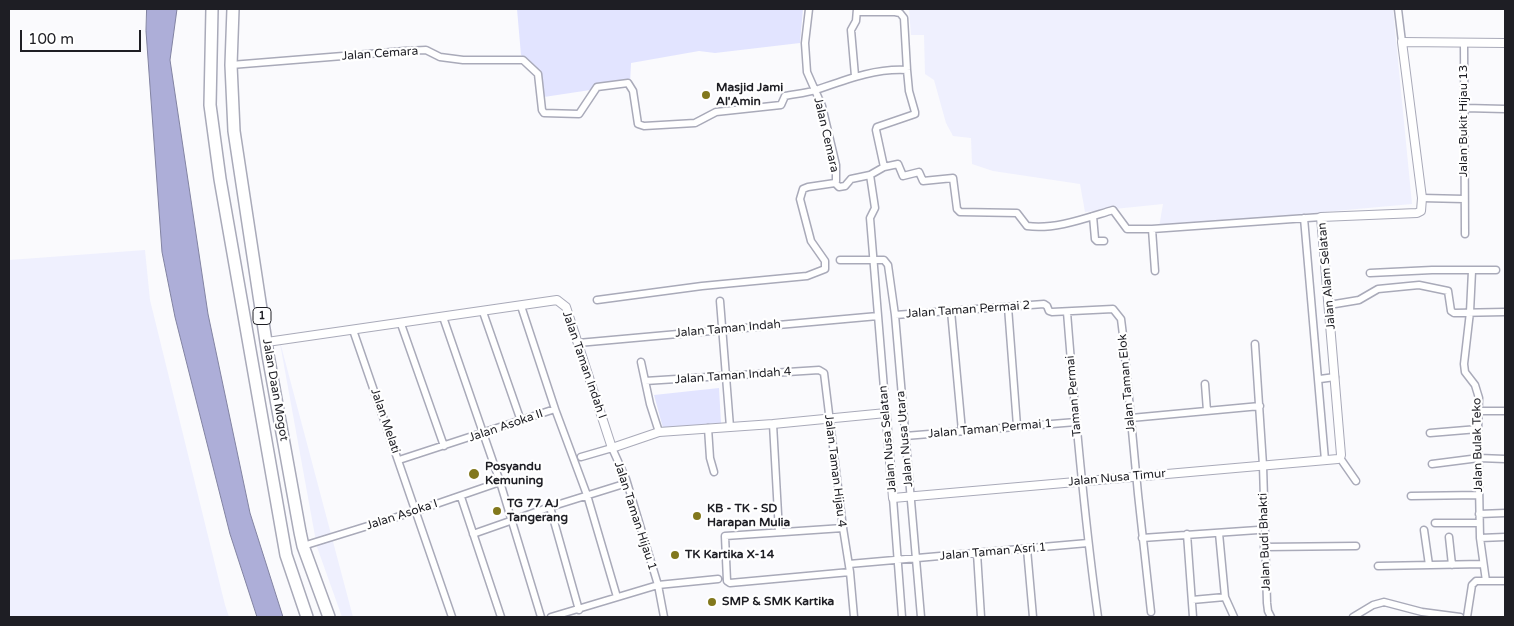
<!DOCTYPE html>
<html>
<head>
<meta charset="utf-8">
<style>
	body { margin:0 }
	#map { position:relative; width:1514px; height:626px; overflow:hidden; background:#fafafd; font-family:"Varela Round",sans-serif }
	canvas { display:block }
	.frame { position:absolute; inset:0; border:10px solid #1e1e24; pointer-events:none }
	.scale { position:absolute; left:20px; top:30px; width:121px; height:22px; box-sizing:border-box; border:2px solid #1e1e24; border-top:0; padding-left:6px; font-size:15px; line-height:18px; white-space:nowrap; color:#1e1e24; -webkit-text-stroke:4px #fff; paint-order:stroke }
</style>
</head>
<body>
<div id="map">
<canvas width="1514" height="626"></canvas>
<div class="frame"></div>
<div class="scale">100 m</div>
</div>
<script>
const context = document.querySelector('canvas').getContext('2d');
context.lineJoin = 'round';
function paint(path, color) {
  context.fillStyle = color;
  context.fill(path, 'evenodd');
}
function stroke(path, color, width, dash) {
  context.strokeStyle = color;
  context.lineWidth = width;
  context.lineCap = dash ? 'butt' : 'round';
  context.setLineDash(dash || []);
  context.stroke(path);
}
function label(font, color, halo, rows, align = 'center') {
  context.font = font + ' "Varela Round",sans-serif';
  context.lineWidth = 4.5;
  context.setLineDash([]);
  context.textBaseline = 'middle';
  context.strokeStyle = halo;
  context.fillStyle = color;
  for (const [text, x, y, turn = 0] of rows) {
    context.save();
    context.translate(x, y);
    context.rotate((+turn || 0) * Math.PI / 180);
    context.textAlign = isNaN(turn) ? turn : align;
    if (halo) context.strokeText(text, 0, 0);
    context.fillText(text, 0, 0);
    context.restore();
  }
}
const built = new Path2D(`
	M 909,9 L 1393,9 L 1412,204 L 1159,227 L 1163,204 L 1085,212 L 1080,184 L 993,171 L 972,164 L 971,138 L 953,136 L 946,123 L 934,80 L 925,74 L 924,35 L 911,35 Z
	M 145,250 L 150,300 L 225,605 L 229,617 L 9,617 L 9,260 Z
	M 279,338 L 353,617 L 342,617 L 317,547 Z`);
const green = new Path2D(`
	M 517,9 L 803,9 L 800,43 L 715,53 L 699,51 L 631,63 L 630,84 L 544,97 L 540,71 L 521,55 Z
	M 719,388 L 721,423 L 663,428 L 654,395 Z`);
const water = new Path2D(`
	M 147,9 L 177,9 L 170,60 L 208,314 L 250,513 L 283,617 L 257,617 L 230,534 L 175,317 L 162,252 L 146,31 Z`);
const minor = new Path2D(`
	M 1398,9 L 1402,42
	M 857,12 L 895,12 L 900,13 L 904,18 L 907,70 L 909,91 L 915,112 L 915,114 L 877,127 L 876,130 L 884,167 L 870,175 L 875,208 L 870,218 L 886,413
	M 1464,43 L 1465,234
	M 231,65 L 405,51 L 426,50 L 440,57 L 463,60 L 523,60 L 538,74 L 542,110 L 544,113 L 579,114 L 597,87 L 628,83 L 633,91 L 638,124 L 644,126 L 695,123 L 716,112 L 781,105 L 785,96 C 795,94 806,93 816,90 C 845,80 875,68 907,70
	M 855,76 L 851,30 L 856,21 L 857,9
	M 1465,108 L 1505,109
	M 884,167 L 898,164 L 903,176 L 919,172 L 923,181 L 953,178 L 957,209 L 960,212 L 1017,213 L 1027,226 C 1055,230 1086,218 1113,210 L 1127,229 L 1152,229 L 1321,217
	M 835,183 L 839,187 L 845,186 L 851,179 L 870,175
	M 1422,198 L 1464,199
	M 1093,216 L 1095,239 L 1097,241 L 1104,241
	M 1304,218 L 1325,460
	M 1152,229 L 1155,271
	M 840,260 L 884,260 L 888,265 L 895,315 L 921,617
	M 1370,273 L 1432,270 L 1496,270
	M 597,300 L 702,286 L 807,276 L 825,269 L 825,261 L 811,241 L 800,199 L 803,189 L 808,187 L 835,183 L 836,181 L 836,165 L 822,106 L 807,72 L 805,43 L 809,9
	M 720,301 L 730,427
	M 1329,305 L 1359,300 L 1378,289 L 1419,285 L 1448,291 L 1451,311 L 1454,313 L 1505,312
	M 521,306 L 555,409
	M 1008,307 L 1017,426
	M 951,311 L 962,431
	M 483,312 L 521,421
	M 1067,312 C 1075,414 1084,516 1098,617
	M 895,315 L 1044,304 L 1047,306 L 1049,311 L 1052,312 L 1113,309 L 1121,319 L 1123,335 L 1138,494 L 1151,612
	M 443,317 L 500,482 L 541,617
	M 401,324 L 444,446
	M 353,330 L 452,617
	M 578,343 L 878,316
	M 1255,344 L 1263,465 L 1267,603 L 1268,611 L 1271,617
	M 641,362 L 650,404 L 659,432
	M 1320,379 L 1335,377
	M 645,381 L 819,370 L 824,373 L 843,528 L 850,572 L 854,617
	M 1205,384 L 1207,411
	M 1479,411 L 1505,411
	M 1131,418 L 1260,406
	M 773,424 L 779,532
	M 708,428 L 710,458 L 714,472
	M 1430,433 L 1478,429
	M 905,436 L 1076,422
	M 581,457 L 612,448 L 626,479 L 658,585 L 664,617
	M 1340,458 L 1356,481
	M 399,460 L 555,409 L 587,495 L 617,597
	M 1432,464 L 1479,458 L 1505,459
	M 1411,496 L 1479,495
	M 461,497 L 501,617
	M 893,498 L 902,617
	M 550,507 L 579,610
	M 1479,514 L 1505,513
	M 1435,523 L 1479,523
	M 843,528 L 725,536 L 727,581 L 730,583 L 850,572
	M 1424,530 L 1429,565
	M 1219,533 L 1225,597 L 1234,617
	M 473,534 L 550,507 L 627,483
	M 1187,534 L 1193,617
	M 1449,537 L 1452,565
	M 1142,538 L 1258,530
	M 1480,538 L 1505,537
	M 303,546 L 416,511 L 500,482
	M 1264,547 L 1356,546
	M 1027,549 L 1033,617
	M 977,553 L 981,617
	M 849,564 L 1088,543
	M 1378,566 L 1483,564
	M 1486,581 L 1505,581
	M 1192,600 L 1225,597
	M 551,617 L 658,585 L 718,579
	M 1353,617 L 1373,605 L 1384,602 L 1422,612 L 1460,617
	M 1467,617 L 1472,585 L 1476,581 L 1486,581 L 1480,538 L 1478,429 L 1479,398 L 1475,385 L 1465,372 L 1464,364 L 1470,312 L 1472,271`);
const tertiary = new Path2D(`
	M 267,342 L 557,300 L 566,307 L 612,448 L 659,432 L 773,424 L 886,413 L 893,498 L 1338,459 L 1340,458 L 1341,455 L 1321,217 L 1417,213 L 1421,211 L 1422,198 L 1402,42 L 1505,43`);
const trunk = new Path2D(`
	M 212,9 L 210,105 L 220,179 L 286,555 L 307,617
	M 233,9 L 231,65 L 234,131 L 268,355 L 300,532 L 303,546 L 329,617`);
const markers = [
	[706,95,5,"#82781d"],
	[474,474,6,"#82781d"],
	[497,511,5,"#82781d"],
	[697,516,5,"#82781d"],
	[675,555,5,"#82781d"],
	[712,602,5,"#82781d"]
];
const shields = [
	[262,316,18]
];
const shieldNames = [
	["1",262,316]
];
const streetNames = [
	["Jalan Cemara",380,54,-4],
	["Jalan Bukit Hijau 13",1464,121,-90],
	["Jalan Cemara",826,135,77],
	["Jalan Alam Selatan",1327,276,-95],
	["Jalan Taman Permai 2",968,310,-4],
	["Jalan Taman Indah",728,329,-5],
	["Jalan Taman Indah I",584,365,71],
	["Jalan Taman Indah 4",733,376,-4],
	["Jalan Taman Elok",1127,383,-95],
	["Jalan Daan Mogot",275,390,80],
	["Taman Permai",1074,396,-95],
	["Jalan Melati",385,421,71],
	["Jalan Asoka II",506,426,-19],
	["Jalan Taman Permai 1",990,429,-5],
	["Jalan Nusa Selatan",888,439,-95],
	["Jalan Nusa Utara",905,439,-95],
	["Jalan Bulak Teko",1478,445,-91],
	["Jalan Taman Hijau 4",835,471,83],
	["Jalan Nusa Timur",1117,478,-5],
	["Jalan Asoka I",402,515,-18],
	["Jalan Taman Hijau 1",635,516,72],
	["Jalan Budi Bhakti",1265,542,-92],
	["Jalan Taman Asri 1",993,552,-5]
];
const poiNames = [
	["Masjid Jami",716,88],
	["Al'Amin",716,102],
	["Posyandu",485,467],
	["Kemuning",485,481],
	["TG 77 AJ",507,504],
	["Tangerang",507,518],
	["KB - TK - SD",707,509],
	["Harapan Mulia",707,523],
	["TK Kartika X-14",685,555],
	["SMP & SMK Kartika",722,602]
];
paint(built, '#eff0fe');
paint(green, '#e2e4ff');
paint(water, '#adaed8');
stroke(water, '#8283a2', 1);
stroke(minor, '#a9aab9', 9);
stroke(tertiary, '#a9aab9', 10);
stroke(trunk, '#a9aab9', 14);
stroke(minor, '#fff', 6);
stroke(tertiary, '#fff', 8);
stroke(trunk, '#fff', 11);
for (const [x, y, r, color] of markers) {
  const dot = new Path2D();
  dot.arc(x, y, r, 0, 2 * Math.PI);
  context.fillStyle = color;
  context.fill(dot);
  stroke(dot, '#fff', 2);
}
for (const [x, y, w] of shields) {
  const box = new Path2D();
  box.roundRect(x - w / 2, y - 8.5, w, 17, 4);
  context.fillStyle = '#fff';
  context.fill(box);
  stroke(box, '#1e1e24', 1);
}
label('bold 11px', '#1e1e24', null, shieldNames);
label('12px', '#1e1e24', '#fff', streetNames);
label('bold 12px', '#1e1e24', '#fff', poiNames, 'left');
</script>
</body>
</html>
